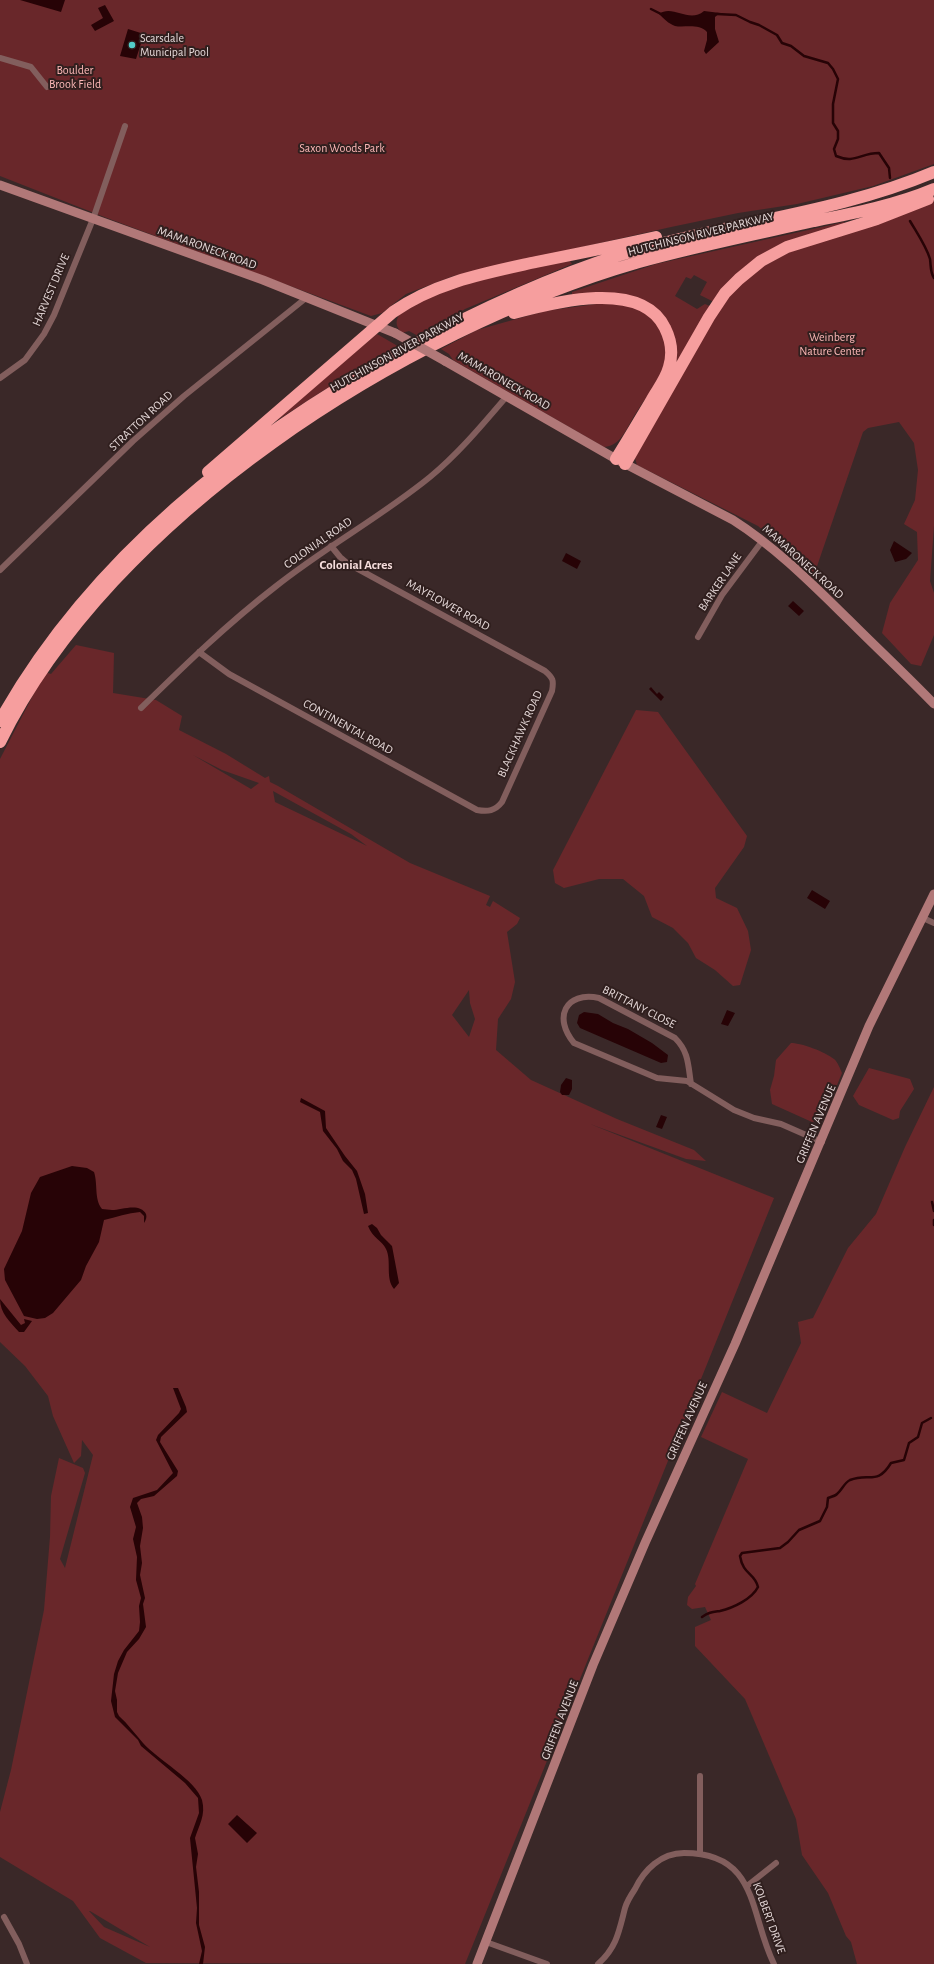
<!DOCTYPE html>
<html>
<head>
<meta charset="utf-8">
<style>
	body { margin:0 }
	canvas { display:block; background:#3a2828 }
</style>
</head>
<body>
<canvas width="934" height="1964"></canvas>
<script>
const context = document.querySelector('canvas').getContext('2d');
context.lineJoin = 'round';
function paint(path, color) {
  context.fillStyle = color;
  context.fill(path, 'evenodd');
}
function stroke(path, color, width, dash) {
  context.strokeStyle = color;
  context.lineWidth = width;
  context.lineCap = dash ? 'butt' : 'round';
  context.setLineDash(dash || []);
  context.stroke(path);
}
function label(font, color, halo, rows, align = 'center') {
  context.font = font + ' "Alegreya Sans",sans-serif';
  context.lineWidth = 4;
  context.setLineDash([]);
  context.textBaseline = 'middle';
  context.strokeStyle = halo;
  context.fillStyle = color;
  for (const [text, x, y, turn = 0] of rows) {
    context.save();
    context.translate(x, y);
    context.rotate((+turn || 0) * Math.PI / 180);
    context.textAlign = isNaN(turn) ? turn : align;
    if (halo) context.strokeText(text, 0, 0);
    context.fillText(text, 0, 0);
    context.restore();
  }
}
const green = new Path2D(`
	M 0,0 L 934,0 L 934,164 L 873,186 L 797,204 L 738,213 L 671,227 L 453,276 L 406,294 L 382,313 L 371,316 L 107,218 L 0,176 Z
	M 934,201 L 934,526 L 930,581 L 934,593 L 934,635 L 921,666 L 911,664 L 882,633 L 890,603 L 918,560 L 917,532 L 904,524 L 915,500 L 918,470 L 914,443 L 899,422 L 868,428 L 863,432 L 814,575 L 758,526 L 637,465 L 635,458 L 716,313 L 731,294 L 753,272 L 799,247 Z
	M 844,222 L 845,225 L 805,236 L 714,302 L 700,295 L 707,282 L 694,275 L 691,279 L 686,277 L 675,296 L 697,309 L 705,304 L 712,307 L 675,364 L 667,321 L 660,311 L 637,298 L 572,296 L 572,292 L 656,264 Z
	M 570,261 L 572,264 L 465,309 L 420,337 L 409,331 L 402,333 C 396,327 395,322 399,315 L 437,292 L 481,277 Z
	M 596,304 C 608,304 624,302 636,305 C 645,308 655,317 659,325 C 678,362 655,383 636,413 C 627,426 622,446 604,447 L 453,360 L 449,354 L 441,349 L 477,330 L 545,311 Z
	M 377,334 L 401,348 L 324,390 L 276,421 L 274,418 Z
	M 76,645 L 114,653 L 113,693 L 156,700 L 182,716 L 179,730 L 226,754 L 265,778 L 269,776 L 270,782 L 278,786 L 410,863 L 490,896 L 486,905 L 490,907 L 493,901 L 520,918 L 517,924 L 507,932 L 515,982 L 511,999 L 498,1019 L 496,1050 L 531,1080 L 617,1119 L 694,1150 L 706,1161 L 686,1159 L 590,1124 L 774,1198 L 465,1964 L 146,1963 L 100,1938 L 73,1901 L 0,1857 L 0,1812 L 11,1770 L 44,1610 L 50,1537 L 51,1496 L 59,1458 L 83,1468 L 85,1473 L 60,1559 L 65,1568 L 93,1455 L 82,1440 L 81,1456 L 74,1463 L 53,1416 L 48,1396 L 25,1366 L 0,1342 L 0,759 L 45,672 L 51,674 ZM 193,755 L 222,770 L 259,783 L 251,789 ZM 273,791 L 351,834 L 367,846 L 275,802 ZM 469,990 L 470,1003 L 475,1019 L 469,1037 L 452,1015 ZM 89,1911 L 90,1911 L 150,1947 L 104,1927 Z
	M 636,710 L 658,712 L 747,836 L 744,847 L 715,888 L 716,898 L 737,908 L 748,931 L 751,950 L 740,985 L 733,986 L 715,970 L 696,958 L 688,943 L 673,928 L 652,917 L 644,896 L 623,879 L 599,879 L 564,888 L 555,883 L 553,870 Z
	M 791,1043 C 802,1043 825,1052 834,1059 C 838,1062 840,1069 842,1073 L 823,1119 L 812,1122 L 772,1104 L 770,1090 L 774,1076 L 776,1060 Z
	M 869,1068 L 910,1079 L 914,1089 L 900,1111 L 899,1118 L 893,1120 L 859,1105 L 853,1096 Z
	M 934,1087 L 934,1964 L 857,1964 L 851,1942 L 846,1936 L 828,1893 L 802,1855 L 796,1819 L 745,1699 L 695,1646 L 695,1627 L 711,1620 L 705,1607 L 692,1609 L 687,1605 L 688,1597 L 696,1586 L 695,1584 L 748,1459 L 701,1437 L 722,1392 L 767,1413 L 801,1343 L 798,1322 L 813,1318 L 848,1248 L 876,1214 L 905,1147 Z`);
const water = new Path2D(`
	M 20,0 L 65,0 L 61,12 Z
	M 105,5 L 114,21 L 95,31 L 91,25 L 103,18 L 98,8 Z
	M 704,11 L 720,13 L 715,17 L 715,29 L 719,42 L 706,54 L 704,51 L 707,40 L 707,32 C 699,23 684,28 675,26 C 669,24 663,18 659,14 C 673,4 689,24 704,11 Z
	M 128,29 L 144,34 L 136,59 L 120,56 Z
	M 894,541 L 912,553 L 906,559 L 895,562 L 890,550 Z
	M 566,553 L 581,561 L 577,569 L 562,561 Z
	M 793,601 L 804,611 L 799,616 L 788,606 Z
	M 651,687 L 657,694 L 659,692 L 664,697 L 661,701 L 649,689 Z
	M 812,890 L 830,901 L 825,909 L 807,898 Z
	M 727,1010 L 735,1013 L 728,1026 L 721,1024 Z
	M 584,1012 L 598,1014 L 613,1023 L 628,1029 L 652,1043 L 668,1055 L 667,1062 L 661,1063 L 580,1028 L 577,1023 L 579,1015 Z
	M 566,1078 L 572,1080 L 572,1089 L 569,1095 L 562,1095 L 560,1092 L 561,1085 Z
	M 301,1098 L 325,1111 L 326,1128 L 345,1156 L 357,1171 L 365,1194 L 368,1213 L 364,1214 L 356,1179 L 352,1170 L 343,1161 L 337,1149 L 323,1131 L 320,1112 L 300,1102 Z
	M 661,1115 L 667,1117 L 662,1129 L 656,1127 Z
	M 72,1166 L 87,1168 L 94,1172 C 98,1184 94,1199 102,1209 C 105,1209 109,1210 112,1210 C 121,1210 140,1202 146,1214 C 147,1217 146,1220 144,1223 L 144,1216 L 140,1212 C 128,1213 116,1217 104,1220 L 99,1242 L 86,1266 L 81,1280 L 53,1313 L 45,1318 L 37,1319 L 24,1316 L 5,1280 L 4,1269 L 22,1231 L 31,1193 L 40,1177 Z
	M 372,1224 L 377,1228 L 381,1235 L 392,1246 L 399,1283 L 394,1289 C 385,1278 392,1261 386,1249 C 382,1240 373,1239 368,1226 Z
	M 0,1299 L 21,1325 L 25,1323 L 24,1319 L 32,1321 L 24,1332 L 19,1332 C 10,1322 0,1313 0,1299 Z
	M 173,1388 L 178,1388 L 186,1407 L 187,1412 L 161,1437 L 160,1442 L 178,1471 L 177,1476 L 154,1496 L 141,1499 L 137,1503 L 142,1517 L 143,1528 L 140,1546 L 142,1563 L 140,1575 L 145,1598 L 143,1604 L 146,1627 L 139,1639 L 127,1652 L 118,1673 L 115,1691 L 117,1700 L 117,1712 L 119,1716 C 128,1724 135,1734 143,1743 C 158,1760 196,1780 202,1800 C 206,1815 199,1825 195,1838 L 198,1854 L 196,1867 L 199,1892 L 199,1925 L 205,1947 L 203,1964 L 199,1964 L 202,1951 L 196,1923 L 197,1908 L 190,1838 L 199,1813 L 198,1798 L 185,1783 L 141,1746 L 138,1740 L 115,1717 L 111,1701 L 114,1674 L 118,1661 L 124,1650 L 139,1631 L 140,1622 L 139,1606 L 141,1598 L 136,1580 L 137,1557 L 133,1539 L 136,1527 L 130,1507 L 133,1498 L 157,1490 L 173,1473 L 156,1440 L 158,1435 L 179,1413 L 181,1409 Z
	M 237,1815 L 257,1833 L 247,1843 L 228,1824 Z`);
const stream = new Path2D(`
	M 651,9 L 663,15
	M 717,14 L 736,15 L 750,22 L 759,25 L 777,35 L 782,43 L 791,46 L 804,56 L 828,63 L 833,69 L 838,79 L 833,104 L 833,123 L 838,131 L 838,139 L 834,149 L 836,156 C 855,164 860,153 879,153 L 889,168 L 890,178
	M 910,221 C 917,233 926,246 930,259 C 931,266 930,272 934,278
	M 932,1202 L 934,1211
	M 934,1220 L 934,1225
	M 702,1617 C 709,1612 713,1612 720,1611 C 733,1608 752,1599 758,1587 C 755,1573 743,1575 740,1556 L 742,1553 L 780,1548 L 788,1542 L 799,1530 L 820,1521 L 827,1507 L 828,1498 C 831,1497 835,1496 837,1494 C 842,1490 844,1483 850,1480 C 869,1472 877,1486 891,1463 L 904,1460 L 909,1443 L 918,1437 L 922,1423 L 931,1418`);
const street = new Path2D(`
	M 0,58 L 31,67 L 47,87
	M 0,378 L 25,360 L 44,334 L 54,315 L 93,219 L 125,126
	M 0,570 L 133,441 L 184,396 L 306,298
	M 698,637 L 722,595 L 763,540
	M 199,652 L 229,674 L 477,810 C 488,812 495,811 502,802 L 552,691 C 554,680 553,678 545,671 L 347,563 L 340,557 L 331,546
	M 141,708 C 184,666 227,624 275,587 C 325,547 381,517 430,477 C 459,453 483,424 507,396
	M 923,918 L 934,923
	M 691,1084 C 688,1065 689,1052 675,1038 L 599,998 C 565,991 553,1018 574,1043 L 657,1078 L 687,1081 L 734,1110 L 754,1118 L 781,1124 L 822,1142
	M 700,1776 L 700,1854
	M 747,1886 L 776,1863
	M 4,1917 L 19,1944 L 27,1964
	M 486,1942 L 547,1964
	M 598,1964 C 617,1947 619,1931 625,1908 C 627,1901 631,1895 635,1889 C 644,1870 661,1853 684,1853 C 759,1853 749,1914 774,1964`);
const secondary = new Path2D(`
	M 0,185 L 263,280 L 395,333
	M 445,361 L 616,459 L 733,520 C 777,548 814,586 851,622 C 878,649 907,676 934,704
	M 477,1964 L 593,1665 L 645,1543 L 735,1344 L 869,1026 L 934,894`);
const highway = new Path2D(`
	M 514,313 C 555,302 642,279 665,328 C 671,340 673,354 669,367 C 666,379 657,390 651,401 C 639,421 628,440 616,459
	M 625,464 L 709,317 L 725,293 L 739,279 L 761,261 L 787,247 L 877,219 L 928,199
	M 208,472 L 393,312 C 436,282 486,273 536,262 C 576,254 616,246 656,237
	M 0,721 C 90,559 244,438 404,350 C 473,313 544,279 620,255 C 723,223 835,214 934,172
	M 0,742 C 111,516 403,330 639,262 C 696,246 756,234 814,221 C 855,213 896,205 934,189`);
const secondaryBridge = new Path2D(`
	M 395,333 L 445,361`);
const markers = [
	[132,45,4,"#53cdc9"]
];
const poiNames = [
	["Scarsdale",140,38],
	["Municipal Pool",140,52]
];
const parkNames = [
	["Boulder",75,70],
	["Brook Field",75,84],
	["Saxon Woods Park",342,148],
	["Weinberg",832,337],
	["Nature Center",832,351]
];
const streetNames = [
	["HUTCHINSON RIVER PARKWAY",701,234,-14],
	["MAMARONECK ROAD",207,248,20],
	["HARVEST DRIVE",51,290,-67],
	["HUTCHINSON RIVER PARKWAY",397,352,-29],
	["MAMARONECK ROAD",504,381,30],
	["STRATTON ROAD",141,421,-43],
	["COLONIAL ROAD",318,543,-35],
	["MAMARONECK ROAD",803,562,42],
	["BARKER LANE",720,582,-56],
	["MAYFLOWER ROAD",448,605,29],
	["CONTINENTAL ROAD",348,727,29],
	["BLACKHAWK ROAD",520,734,-66],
	["BRITTANY CLOSE",639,1007,27],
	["GRIFFEN AVENUE",816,1124,-67],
	["GRIFFEN AVENUE",687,1421,-66],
	["GRIFFEN AVENUE",560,1720,-69],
	["KOLBERT DRIVE",769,1918,70]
];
const neighbourhoodNames = [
	["Colonial Acres",356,565]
];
paint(green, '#69272a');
paint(water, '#270306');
stroke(stream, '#270306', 2.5);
stroke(street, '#825e5d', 6);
stroke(secondary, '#b17878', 9);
stroke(highway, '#f69e9e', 12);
stroke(secondaryBridge, '#b17878', 9);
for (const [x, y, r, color] of markers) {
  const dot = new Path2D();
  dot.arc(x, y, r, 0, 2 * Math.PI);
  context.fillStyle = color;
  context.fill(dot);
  stroke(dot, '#301f1e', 1.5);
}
label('12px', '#e5d8d8', '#301f1e', poiNames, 'left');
label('12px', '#fdb8b7', '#301f1e', parkNames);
label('12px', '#e5d8d8', '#301f1e', streetNames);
label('bold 13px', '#f6dddc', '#301f1e', neighbourhoodNames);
</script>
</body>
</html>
